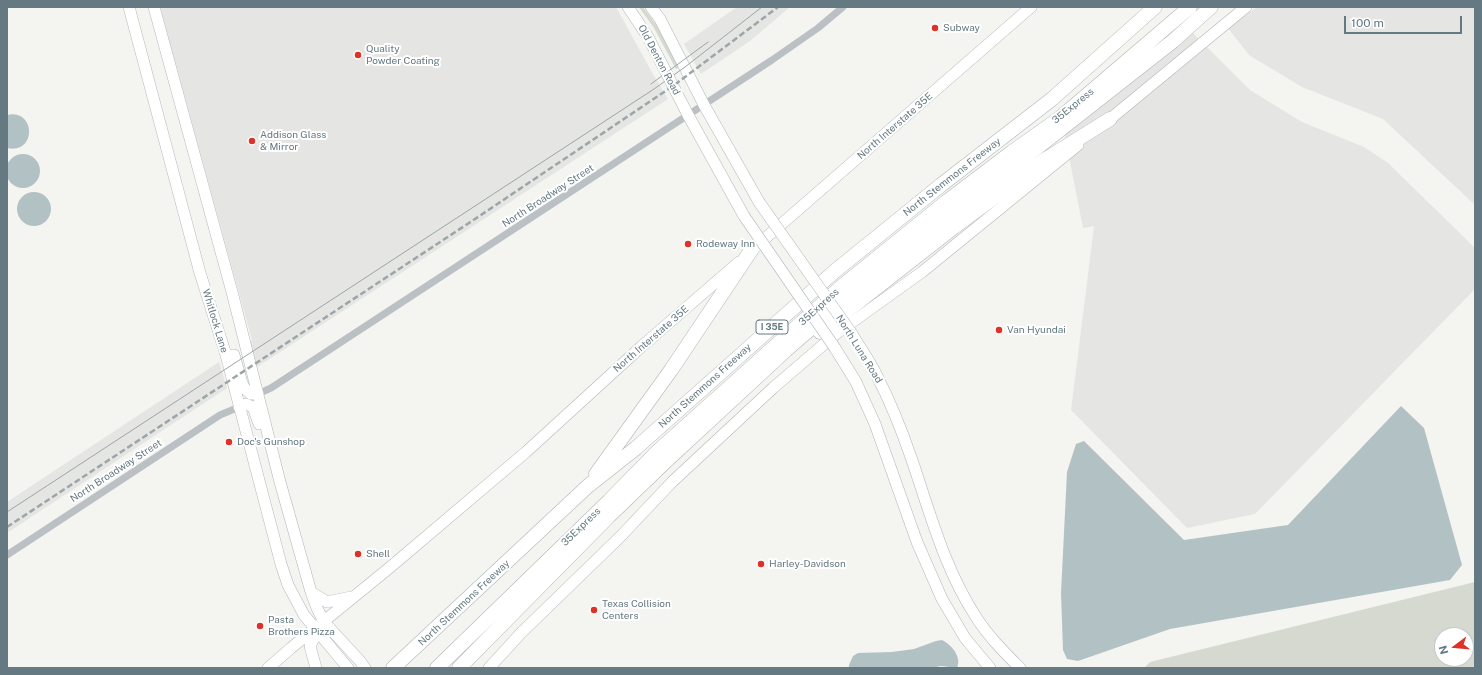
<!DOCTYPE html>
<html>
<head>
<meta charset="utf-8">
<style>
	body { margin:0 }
	#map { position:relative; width:1482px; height:675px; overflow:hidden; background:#f4f4f0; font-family:"Public Sans",sans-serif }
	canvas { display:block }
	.frame { position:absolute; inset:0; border:8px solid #647981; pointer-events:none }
	.north { position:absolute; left:1434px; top:627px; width:40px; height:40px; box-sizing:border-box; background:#fff; border:1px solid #c1c9cd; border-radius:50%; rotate:254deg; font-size:11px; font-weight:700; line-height:16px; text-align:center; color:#647981 }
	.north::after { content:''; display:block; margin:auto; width:14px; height:18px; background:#de3127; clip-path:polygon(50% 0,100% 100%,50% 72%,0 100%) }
	.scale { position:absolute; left:1344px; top:16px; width:118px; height:18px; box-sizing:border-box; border:2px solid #647981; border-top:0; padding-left:5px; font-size:12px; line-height:14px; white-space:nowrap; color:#647981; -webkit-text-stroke:3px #fff; paint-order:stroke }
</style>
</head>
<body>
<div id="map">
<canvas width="1482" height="675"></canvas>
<div class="frame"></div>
<div class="north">N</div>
<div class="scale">100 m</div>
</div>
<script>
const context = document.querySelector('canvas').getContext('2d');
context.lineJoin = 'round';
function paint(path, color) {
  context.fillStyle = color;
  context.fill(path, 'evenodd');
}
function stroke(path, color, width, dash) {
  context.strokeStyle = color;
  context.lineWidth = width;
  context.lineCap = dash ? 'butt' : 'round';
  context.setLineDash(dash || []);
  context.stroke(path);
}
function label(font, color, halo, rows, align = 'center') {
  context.font = font + ' "Public Sans",sans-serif';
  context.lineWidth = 4;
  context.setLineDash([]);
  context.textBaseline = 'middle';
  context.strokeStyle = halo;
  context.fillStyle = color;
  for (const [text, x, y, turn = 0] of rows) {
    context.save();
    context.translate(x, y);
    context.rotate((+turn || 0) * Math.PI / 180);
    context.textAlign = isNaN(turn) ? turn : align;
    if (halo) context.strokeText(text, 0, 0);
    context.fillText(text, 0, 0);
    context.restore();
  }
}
const built = new Path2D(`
	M 160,7 L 616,7 L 654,76 L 668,99 L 254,369 L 246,344 L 252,340 Z
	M 737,7 L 790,7 L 750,41 L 701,74 L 684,44 Z
	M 1257,7 L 1475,7 L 1475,205 L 1383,119 L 1302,87 L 1249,55 L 1228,28 Z
	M 1185,25 L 1250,90 L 1302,122 L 1364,147 L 1388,163 L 1475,248 L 1475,289 L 1255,514 L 1187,528 L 1071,410 L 1094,226 L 1083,228 L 1063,126 Z
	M 219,362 L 227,388 L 7,533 L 7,502 Z`);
const green = new Path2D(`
	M 639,7 L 643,7 L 657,26 L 679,67 L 676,69 L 654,28 Z
	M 1475,582 L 1475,668 L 1144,668 L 1150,662 ZM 1442,635 L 1466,635 L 1466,659 L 1442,659 Z`);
const water = new Path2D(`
	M 7,115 C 36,108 37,155 7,148 Z
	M6 171a17 17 0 1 1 34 0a17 17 0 1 1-34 0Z
	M17 209a17 17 0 1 1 34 0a17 17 0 1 1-34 0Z
	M 1401,406 L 1424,428 L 1462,565 L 1450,580 L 1170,629 L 1078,661 L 1067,659 L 1063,650 L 1061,593 L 1067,472 L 1076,444 L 1084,441 L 1184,540 L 1288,525 Z
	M 942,640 C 952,645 962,657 957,668 L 941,666 L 931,668 L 849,668 L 849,665 L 853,656 L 858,653 L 892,652 L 914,649 L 936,641 Z`);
const tertiary = new Path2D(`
	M 258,394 L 271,388 L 772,60 L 818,28 L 843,7
	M 7,555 L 220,415 L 239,407`);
const secondary = new Path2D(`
	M 129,7 L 200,273 L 226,355 L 281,564 L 288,585 L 304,615 L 348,668
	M 154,7 L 232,292 L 280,482 L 311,592 L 317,608 L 324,622 L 360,661 L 365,668
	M 628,7 L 648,37 L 688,115 L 744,216
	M 651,7 L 660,19 L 704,105 L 759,202
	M 1104,124 L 1246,7
	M 754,248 L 1031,7
	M 852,334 C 860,348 870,361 877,376 C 891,403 902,431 912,460 C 930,513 945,570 976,617 C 988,636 1004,652 1020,668
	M 835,348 L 856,382 L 875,424 L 917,542 L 942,599 L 965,638 L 990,668
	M 226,355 L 234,355 L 242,383 L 245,389 L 251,394 L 258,394
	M 239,407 L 246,404 L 253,407 L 259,424
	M 311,592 L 327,602 L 351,597
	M 268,668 L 291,648 L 388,569 L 526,452 L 641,347 L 739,262
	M 316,668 L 310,646 L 318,631
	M 489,668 L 521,633 L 620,537 L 672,482 L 773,388 L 837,333 L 922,272 L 1078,145`);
const motorway = new Path2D(`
	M 820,332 L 954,227 L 1046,159 L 1110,119
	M 596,474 L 671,370 L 752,249
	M 393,668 L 588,486 L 636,448 L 835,271 L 941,185 L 1052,99 L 1155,7
	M 437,668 L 609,501 L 658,451 L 841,287 L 946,202 L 1012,152 L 1060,118 L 1190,7
	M 459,668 L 609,516 L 664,463 L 786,350 L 847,297 L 1173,41 L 1211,7`);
const tram = new Path2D(`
	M 651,84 L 708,42
	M 7,512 L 654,89 L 685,67 L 762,7`);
const rail = new Path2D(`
	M 7,527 L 472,221 L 673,86 L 778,7`);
const secondaryBridge = new Path2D(`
	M 759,202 L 852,334
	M 744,216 L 835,348`);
const markers = [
	[935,28,4,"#de3127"],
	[358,55,4,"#de3127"],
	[252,141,4,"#de3127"],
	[688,244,4,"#de3127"],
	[999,330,4,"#de3127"],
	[229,442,4,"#de3127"],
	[358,554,4,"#de3127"],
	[761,564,4,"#de3127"],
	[594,610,4,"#de3127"],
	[260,626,4,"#de3127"]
];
const shields = [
	[772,327,32]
];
const shieldNames = [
	["I 35E",772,327]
];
const poiNames = [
	["Subway",943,28],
	["Quality",366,49],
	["Powder Coating",366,61],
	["Addison Glass",260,135],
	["& Mirror",260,147],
	["Rodeway Inn",696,244],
	["Van Hyundai",1007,330],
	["Doc's Gunshop",237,442],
	["Shell",366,554],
	["Harley-Davidson",769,564],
	["Texas Collision",602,604],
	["Centers",602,616],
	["Pasta",268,620],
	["Brothers Pizza",268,632]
];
const streetNames = [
	["Old Denton Road",659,60,62],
	["35Express",1073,106,-39],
	["North Interstate 35E",895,126,-41],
	["North Stemmons Freeway",952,177,-38],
	["North Broadway Street",548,196,-33],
	["35Express",819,307,-42],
	["Whitlock Lane",215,321,73],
	["North Interstate 35E",651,339,-41],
	["North Luna Road",859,349,58],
	["North Stemmons Freeway",705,386,-42],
	["North Broadway Street",116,471,-33],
	["35Express",581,527,-44],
	["North Stemmons Freeway",464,603,-43]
];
paint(built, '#e5e5e4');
paint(green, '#d5d9d0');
paint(water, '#b2c2c4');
stroke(secondary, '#afb6b9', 12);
stroke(motorway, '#b0b5b7', 15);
stroke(tertiary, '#bac0c3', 7);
stroke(secondary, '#fff', 11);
stroke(motorway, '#fff', 14);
stroke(tram, '#9ca5a8', 1);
stroke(rail, '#9ca5a8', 2.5, [6, 3]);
stroke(secondaryBridge, '#afb6b9', 12, []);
stroke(secondaryBridge, '#fff', 11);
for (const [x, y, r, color] of markers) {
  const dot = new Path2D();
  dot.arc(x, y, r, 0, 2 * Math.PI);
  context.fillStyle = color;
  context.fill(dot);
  stroke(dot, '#fff', 1.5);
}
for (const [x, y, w] of shields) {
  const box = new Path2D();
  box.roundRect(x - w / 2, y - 7, w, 14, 3);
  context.fillStyle = '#fff';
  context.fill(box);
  stroke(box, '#647981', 1);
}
label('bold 9px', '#647981', null, shieldNames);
label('10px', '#647981', '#fff', poiNames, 'left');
label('10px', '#647981', '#fff', streetNames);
</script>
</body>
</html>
